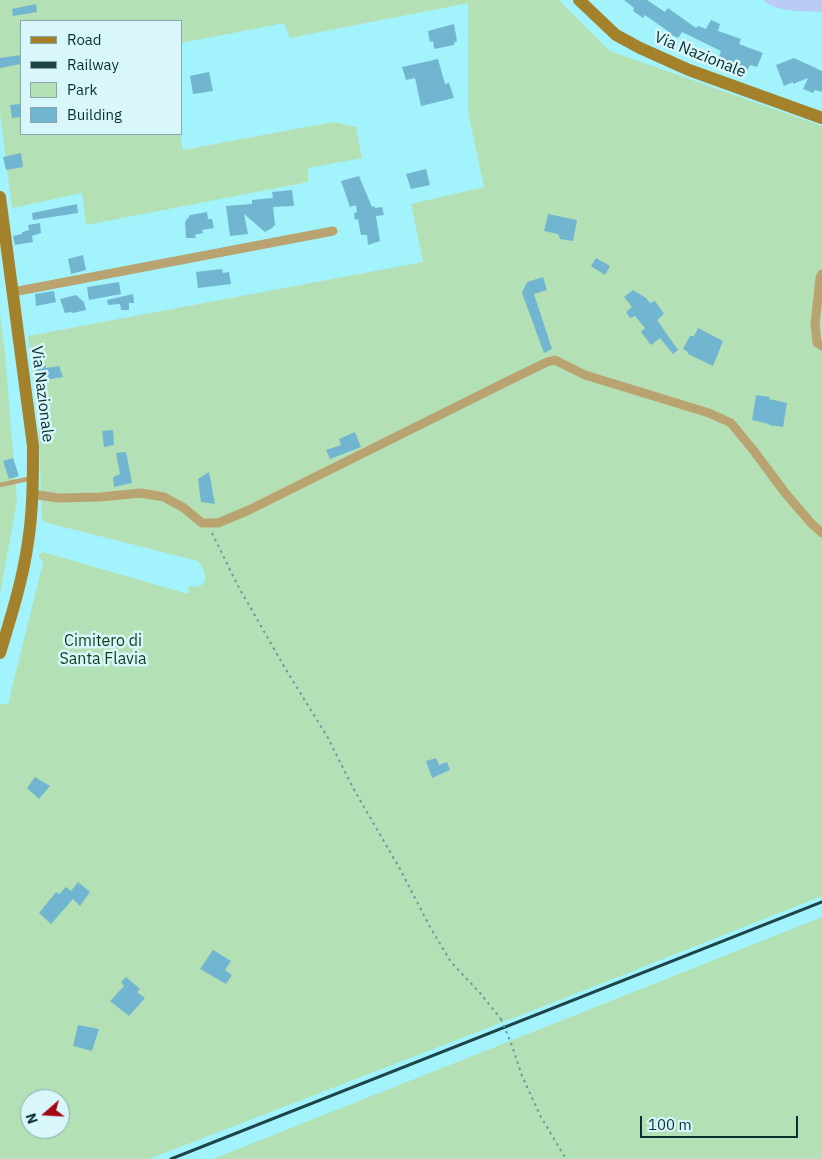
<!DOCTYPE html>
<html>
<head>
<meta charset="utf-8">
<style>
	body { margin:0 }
	#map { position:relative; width:822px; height:1159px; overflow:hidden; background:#a3f3fd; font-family:"IBM Plex Sans",sans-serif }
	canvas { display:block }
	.legend { position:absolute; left:20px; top:20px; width:162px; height:115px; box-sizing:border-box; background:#d9f7fb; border:1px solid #87a7ab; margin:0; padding:6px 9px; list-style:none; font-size:15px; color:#0b2e32 }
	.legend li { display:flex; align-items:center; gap:10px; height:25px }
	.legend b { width:25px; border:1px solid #87a7ab }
	.north { position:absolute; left:20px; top:1089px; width:50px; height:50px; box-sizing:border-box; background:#d9f7fb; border:1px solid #87a7ab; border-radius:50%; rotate:251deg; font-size:14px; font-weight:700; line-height:20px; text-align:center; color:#0b2e32 }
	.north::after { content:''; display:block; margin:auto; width:18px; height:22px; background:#a30915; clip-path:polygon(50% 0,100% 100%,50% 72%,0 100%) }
	.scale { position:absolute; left:640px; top:1116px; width:158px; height:22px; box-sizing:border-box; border:2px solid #0b2e32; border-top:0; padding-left:6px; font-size:15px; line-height:18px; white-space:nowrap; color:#0b2e32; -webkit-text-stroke:4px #d9f7fb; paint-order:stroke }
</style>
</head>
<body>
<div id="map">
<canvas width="822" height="1159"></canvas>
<ul class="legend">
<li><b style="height:6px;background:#a4822b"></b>Road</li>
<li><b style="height:6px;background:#1c4449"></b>Railway</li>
<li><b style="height:14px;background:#b3e1b5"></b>Park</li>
<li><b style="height:14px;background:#72b5d1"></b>Building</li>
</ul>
<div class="north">N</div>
<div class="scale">100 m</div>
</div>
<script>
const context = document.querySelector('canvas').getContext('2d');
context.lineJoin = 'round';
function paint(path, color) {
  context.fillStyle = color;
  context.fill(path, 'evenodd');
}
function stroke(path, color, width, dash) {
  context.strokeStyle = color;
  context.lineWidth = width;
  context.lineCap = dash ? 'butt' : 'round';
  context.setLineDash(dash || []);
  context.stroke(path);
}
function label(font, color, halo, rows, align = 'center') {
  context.font = font + ' "IBM Plex Sans",sans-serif';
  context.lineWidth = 5;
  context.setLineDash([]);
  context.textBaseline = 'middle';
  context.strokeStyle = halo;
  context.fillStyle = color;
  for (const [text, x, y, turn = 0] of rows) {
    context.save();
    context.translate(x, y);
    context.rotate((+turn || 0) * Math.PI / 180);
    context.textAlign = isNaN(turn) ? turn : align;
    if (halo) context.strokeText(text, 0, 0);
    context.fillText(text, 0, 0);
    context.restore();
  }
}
const green = new Path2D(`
	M 0,0 L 559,0 L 610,51 L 822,126 L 822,896 L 547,1005 L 149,1159 L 0,1159 L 0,704 L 8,704 L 43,563 L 43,561 L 39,557 L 40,554 L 43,552 L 188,594 L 189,586 C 211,590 207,572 198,561 L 48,523 L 42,520 L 38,411 L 28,336 L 423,262 L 411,204 L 484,187 L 468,112 L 468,3 L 290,38 L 284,23 L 181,43 L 181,21 L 21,21 L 21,134 L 180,134 L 183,150 L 333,122 L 356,127 L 362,158 L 308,168 L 308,182 L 86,225 L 82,193 L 12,208 L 0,113 ZM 30,1099 L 60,1099 L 60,1129 L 30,1129 Z
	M 0,313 L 5,354 L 17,501 L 0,594 Z
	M 822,917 L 822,1159 L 213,1159 Z`);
const water = new Path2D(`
	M 763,0 L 822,0 L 822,12 C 804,11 777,13 763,0 Z`);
const building = new Path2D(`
	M 624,0 L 647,0 L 665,12 L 668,8 L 696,28 L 698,26 L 706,29 L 711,20 L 720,24 L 718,31 L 741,39 L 739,44 L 763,53 L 757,67 L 750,65 L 747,71 L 732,64 L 731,67 L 717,62 L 721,51 L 682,32 L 678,38 L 668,33 L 669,32 L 645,15 L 643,18 L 633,11 L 634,8 Z
	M 36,4 L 37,12 L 13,16 L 12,9 Z
	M 454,24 L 457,41 L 454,43 L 454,45 L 434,49 L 433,41 L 430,42 L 428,31 Z
	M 21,55 L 21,64 L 0,68 L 0,58 Z
	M 794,58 L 822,71 L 822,92 L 815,90 L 813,93 L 803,89 L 808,78 L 793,84 L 793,82 L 784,86 L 776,65 Z
	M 438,59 L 445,84 L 449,83 L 454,98 L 421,106 L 415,78 L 406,80 L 402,67 Z
	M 209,72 L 213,91 L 193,94 L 190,76 Z
	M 21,104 L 21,117 L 12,118 L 10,105 Z
	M 21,153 L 23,167 L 6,170 L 3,157 Z
	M 426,169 L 430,185 L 411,189 L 406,174 Z
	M 359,176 L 372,207 L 374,206 L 375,208 L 382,207 L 384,215 L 376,216 L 380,241 L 368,245 L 367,235 L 361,235 L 358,219 L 355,220 L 354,213 L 357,212 L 356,205 L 350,207 L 341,181 Z
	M 292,190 L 294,206 L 273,207 L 275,225 L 272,228 L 265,232 L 244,214 L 248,234 L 230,236 L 226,206 L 252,204 L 252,200 L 273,198 L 272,192 Z
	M 77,204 L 78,213 L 33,220 L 32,213 Z
	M 207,212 L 208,219 L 212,219 L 214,228 L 202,230 L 203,233 L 195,235 L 196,238 L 186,238 L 185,222 L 190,215 Z
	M 548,214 L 577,220 L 573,241 L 560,239 L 558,234 L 544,231 Z
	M 40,223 L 41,233 L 32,236 L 33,242 L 15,245 L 13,236 L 22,234 L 22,232 L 29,230 L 28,225 Z
	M 83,255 L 86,270 L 71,274 L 68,259 Z
	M 596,258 L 610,266 L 605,275 L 591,266 Z
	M 222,269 L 223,273 L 229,272 L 231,284 L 198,288 L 196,272 Z
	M 543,277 L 547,290 L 534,294 L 552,349 L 544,353 L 522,293 L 527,282 Z
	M 119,282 L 121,294 L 89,300 L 87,287 Z
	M 633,290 L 646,298 L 650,303 L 655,301 L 664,314 L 657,320 L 678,350 L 673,354 L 660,338 L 651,345 L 641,332 L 645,328 L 635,316 L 630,318 L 626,312 L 632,307 L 624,297 Z
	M 54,291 L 56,302 L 36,306 L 35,294 Z
	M 133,294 L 134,303 L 129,303 L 129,310 L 121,310 L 120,304 L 108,305 L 107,300 Z
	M 76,295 L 84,302 L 86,310 L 73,313 L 71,312 L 65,313 L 60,299 Z
	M 698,328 L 723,341 L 713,366 L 688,354 L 688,352 L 683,349 L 690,336 L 694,336 Z
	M 46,366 L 46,368 L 59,366 L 63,377 L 38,381 L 36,368 Z
	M 756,395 L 770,397 L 769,399 L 787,403 L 783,427 L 769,425 L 769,424 L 752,420 Z
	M 113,430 L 114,445 L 104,447 L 102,431 Z
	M 355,432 L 361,447 L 330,459 L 326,450 L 341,445 L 339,439 Z
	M 126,452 L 132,483 L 114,487 L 113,477 L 120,474 L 116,453 Z
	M 13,458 L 19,476 L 9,479 L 3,461 Z
	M 209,472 L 215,504 L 201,502 L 198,479 Z
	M 436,758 L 439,765 L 447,762 L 450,770 L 432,778 L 426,761 Z
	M 35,777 L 50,786 L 39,799 L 27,788 Z
	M 78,882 L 90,892 L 80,906 L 73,899 L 51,924 L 39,913 L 56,892 L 59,894 L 66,887 L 71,891 Z
	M 213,950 L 231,961 L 225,970 L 232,975 L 226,984 L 200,969 Z
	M 126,977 L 140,989 L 137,992 L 145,998 L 129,1016 L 110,1001 L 124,986 L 121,982 Z
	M 78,1025 L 99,1029 L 92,1051 L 73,1046 Z`);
const path = new Path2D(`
	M 212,533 L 238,586 L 285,668 L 328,738 L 353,788 L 400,869 L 430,927 L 451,962 L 480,993 L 501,1019
	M 511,1043 L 522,1076 L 541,1117 L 566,1159`);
const lane = new Path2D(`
	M 0,485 L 32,478`);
const street = new Path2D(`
	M 822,274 L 820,278 L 815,324 L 817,343 L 822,346
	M 13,292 L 333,231
	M 32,494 L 58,498 L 100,497 L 141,493 L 164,497 L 184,508 L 202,523 L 218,523 L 249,510 L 510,380 L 547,362 L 555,360 L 585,375 L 709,413 L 731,423 L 754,451 L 786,494 L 812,524 L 822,533`);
const secondary = new Path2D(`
	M 579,0 L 616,35 L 640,48 L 689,70 L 822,118
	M 0,197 L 33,446 C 33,478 33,510 28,542 C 23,579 11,617 0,653`);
const rail = new Path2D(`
	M 171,1159 L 822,902`);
const pathBridge = new Path2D(`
	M 501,1019 L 511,1043`);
const streetNames = [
	["Via Nazionale",700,55,22],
	["Via Nazionale",42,394,83]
];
const parkNames = [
	["Cimitero di",103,641],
	["Santa Flavia",103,659]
];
paint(green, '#b3e1b5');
paint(water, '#b9ccf5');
paint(building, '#72b5d1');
stroke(path, '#619da4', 2, [2.5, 4]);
stroke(lane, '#b9a370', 4.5);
stroke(street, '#b9a370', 9);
stroke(secondary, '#a4822b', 12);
stroke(rail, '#1c4449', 3);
stroke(pathBridge, '#619da4', 2, [2.5, 4]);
label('16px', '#0b2e32', '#d9f7fb', streetNames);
label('16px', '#113d18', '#d9f7fb', parkNames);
</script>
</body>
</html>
